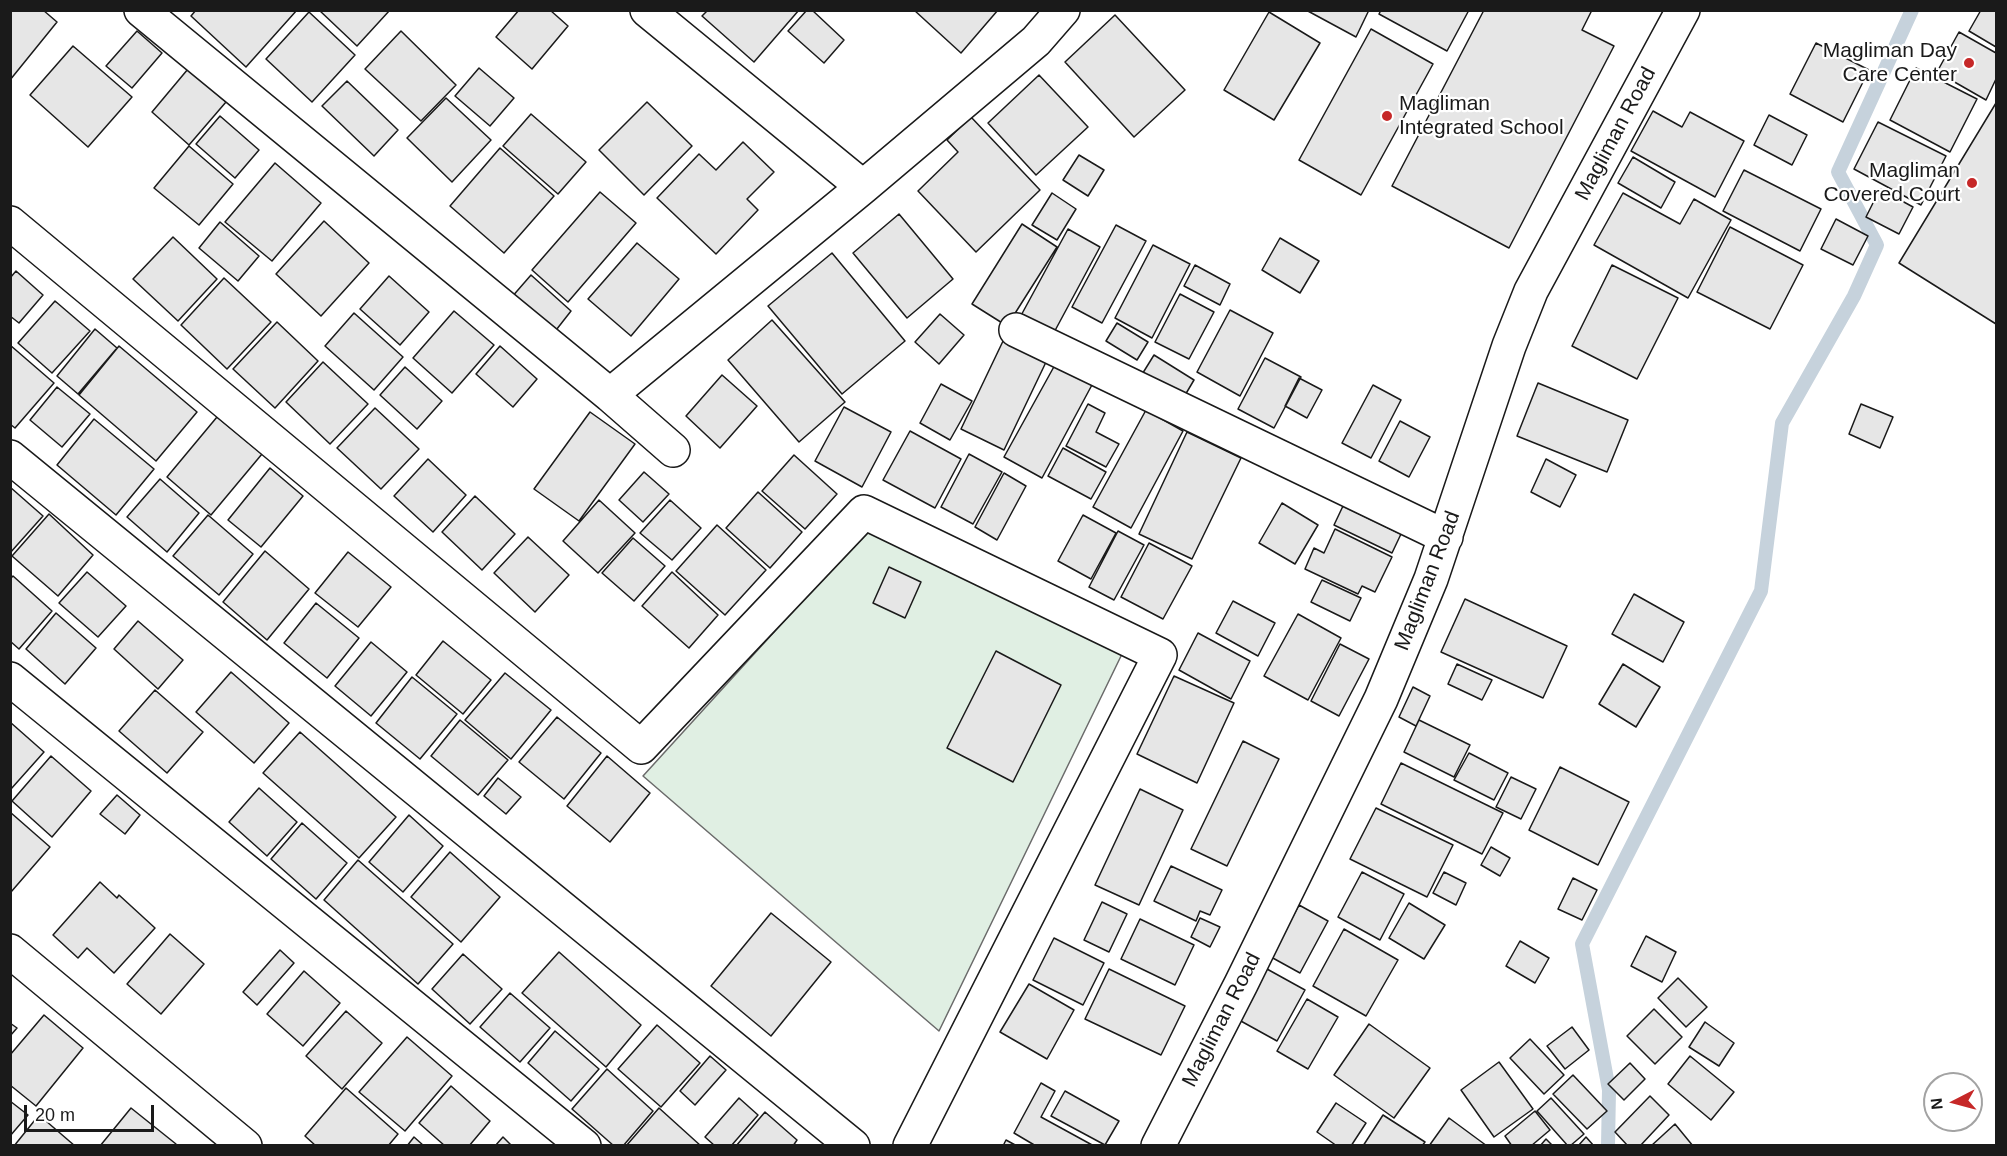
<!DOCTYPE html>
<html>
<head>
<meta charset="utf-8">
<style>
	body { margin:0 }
	#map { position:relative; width:2007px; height:1156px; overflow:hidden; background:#fff; font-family:Helvetica,sans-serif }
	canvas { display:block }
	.frame { position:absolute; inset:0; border:12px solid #1a1a1a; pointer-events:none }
	.north { position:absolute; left:1923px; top:1072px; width:60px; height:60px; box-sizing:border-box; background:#fff; border:2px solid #a3a3a3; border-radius:50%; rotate:264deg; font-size:16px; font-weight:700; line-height:24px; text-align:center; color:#1a1a1a }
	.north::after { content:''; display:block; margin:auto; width:21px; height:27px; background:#c62828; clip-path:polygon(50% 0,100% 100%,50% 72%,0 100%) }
	.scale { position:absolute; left:24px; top:1105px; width:130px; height:27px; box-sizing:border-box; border:3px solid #1a1a1a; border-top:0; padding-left:8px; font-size:18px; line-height:21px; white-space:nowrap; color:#1a1a1a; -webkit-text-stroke:4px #fff; paint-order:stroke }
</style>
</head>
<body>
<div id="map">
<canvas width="2007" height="1156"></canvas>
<div class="frame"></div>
<div class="north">N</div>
<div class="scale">20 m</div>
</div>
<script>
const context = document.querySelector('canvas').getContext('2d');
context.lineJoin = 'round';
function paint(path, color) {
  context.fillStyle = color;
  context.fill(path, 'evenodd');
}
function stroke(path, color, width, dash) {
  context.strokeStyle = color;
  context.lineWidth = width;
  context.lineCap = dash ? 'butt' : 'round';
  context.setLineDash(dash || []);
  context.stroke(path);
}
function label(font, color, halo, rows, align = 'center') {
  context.font = font + ' Helvetica,sans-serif';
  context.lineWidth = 4.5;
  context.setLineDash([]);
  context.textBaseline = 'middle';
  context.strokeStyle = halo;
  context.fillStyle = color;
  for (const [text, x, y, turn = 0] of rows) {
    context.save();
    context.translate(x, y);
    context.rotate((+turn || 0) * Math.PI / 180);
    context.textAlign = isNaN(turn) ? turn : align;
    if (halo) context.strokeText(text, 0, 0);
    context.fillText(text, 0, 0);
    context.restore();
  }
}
const green = new Path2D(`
	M 866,531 L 1122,654 L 939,1031 L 643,776 Z`);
const stream = new Path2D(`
	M 1608,1146 L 1609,1090 L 1582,944 L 1761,591 L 1782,423 L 1854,296 L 1877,245 L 1838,172 L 1912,10`);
const building = new Path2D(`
	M 10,10 L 43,10 L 57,22 L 10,80 Z
	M 196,10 L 297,10 L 246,67 L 191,16 Z
	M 319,10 L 390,10 L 357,46 Z
	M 519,10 L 550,10 L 568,26 L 532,69 L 496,37 Z
	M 708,10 L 799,10 L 754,62 L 702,16 Z
	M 807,10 L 812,10 L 844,40 L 824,63 L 788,31 Z
	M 914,10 L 998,10 L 961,53 Z
	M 1306,10 L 1369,10 L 1356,37 Z
	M 1381,10 L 1469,10 L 1447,51 L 1379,14 Z
	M 1484,10 L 1592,10 L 1582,30 L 1614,46 L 1509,248 L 1392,186 Z
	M 1981,10 L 1996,10 L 1996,47 L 1969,31 Z
	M 309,12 L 355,55 L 312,102 L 266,59 Z
	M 1269,12 L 1320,43 L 1274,120 L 1224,90 Z
	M 1115,15 L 1185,90 L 1134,137 L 1065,62 Z
	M 1371,29 L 1433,64 L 1361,195 L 1299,160 Z
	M 137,31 L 162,53 L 132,88 L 106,66 Z
	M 401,31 L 456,85 L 421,121 L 365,69 Z
	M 1959,32 L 1996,53 L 1996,79 L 1986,100 L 1937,72 Z
	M 1816,43 L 1869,70 L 1843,122 L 1790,94 Z
	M 73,46 L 132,97 L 88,147 L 30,95 Z
	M 479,68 L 514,98 L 490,126 L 455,96 Z
	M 1916,68 L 1977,99 L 1950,152 L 1890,120 Z
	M 188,69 L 226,102 L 189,145 L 152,112 Z
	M 1039,75 L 1088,127 L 1036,175 L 988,123 Z
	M 347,81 L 398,130 L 374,156 L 322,106 Z
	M 446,98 L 491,140 L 452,182 L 407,138 Z
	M 647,102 L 692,146 L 644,195 L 599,150 Z
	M 1996,103 L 1996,324 L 1899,263 Z
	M 1653,111 L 1682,127 L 1690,112 L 1744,141 L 1715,197 L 1631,151 Z
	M 531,114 L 586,162 L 558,194 L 503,146 Z
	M 1769,115 L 1807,135 L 1792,165 L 1754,145 Z
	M 220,116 L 259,150 L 235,178 L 196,144 Z
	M 971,117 L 1040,190 L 976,252 L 918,191 L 958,152 L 947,140 Z
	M 1878,122 L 1946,156 L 1921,205 L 1854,169 Z
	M 743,142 L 774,172 L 747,199 L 758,210 L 716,254 L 657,198 L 699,154 L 716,170 Z
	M 189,146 L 233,184 L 199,225 L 154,188 Z
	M 500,148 L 554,196 L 504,253 L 450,206 Z
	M 1079,155 L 1104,170 L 1088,196 L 1063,180 Z
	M 1633,157 L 1675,182 L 1661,208 L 1618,183 Z
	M 275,163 L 321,203 L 272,261 L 225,222 Z
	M 1744,170 L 1821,209 L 1800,251 L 1723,211 Z
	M 1880,189 L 1913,207 L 1899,234 L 1866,217 Z
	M 600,192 L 636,223 L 568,302 L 532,270 Z
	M 1052,193 L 1076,209 L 1057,240 L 1032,225 Z
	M 1623,193 L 1680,224 L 1694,199 L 1731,220 L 1688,298 L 1594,245 Z
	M 899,214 L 953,279 L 907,318 L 853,253 Z
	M 1836,219 L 1868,236 L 1853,265 L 1821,249 Z
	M 324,221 L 369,263 L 321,316 L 276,274 Z
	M 220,222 L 259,256 L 238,281 L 199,248 Z
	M 1022,224 L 1057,247 L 1007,326 L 972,304 Z
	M 1116,225 L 1146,241 L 1102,323 L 1072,307 Z
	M 1730,227 L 1803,265 L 1770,329 L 1697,292 Z
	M 1068,229 L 1100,247 L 1051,338 L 1018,321 Z
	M 173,237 L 217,279 L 178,321 L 133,279 Z
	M 1280,238 L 1319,261 L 1300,293 L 1262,270 Z
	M 637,243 L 679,279 L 631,336 L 588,299 Z
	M 1153,245 L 1190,264 L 1152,338 L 1115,318 Z
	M 832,253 L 905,341 L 842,394 L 768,306 Z
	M 1195,265 L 1230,284 L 1220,305 L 1184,286 Z
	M 1612,265 L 1678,298 L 1637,379 L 1572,346 Z
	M 16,271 L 43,295 L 19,323 L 10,316 L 10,278 Z
	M 531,275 L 571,311 L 553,334 L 511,298 Z
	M 389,276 L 429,312 L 400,345 L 360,309 Z
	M 224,278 L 271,322 L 227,369 L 181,325 Z
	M 1180,294 L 1214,312 L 1189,359 L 1155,342 Z
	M 55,301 L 90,331 L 52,373 L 18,343 Z
	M 1230,310 L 1273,333 L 1240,396 L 1197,372 Z
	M 454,311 L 494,345 L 452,393 L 413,358 Z
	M 354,313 L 403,357 L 374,390 L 325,346 Z
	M 940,314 L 964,335 L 939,364 L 915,342 Z
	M 772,320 L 845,402 L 799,442 L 728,360 Z
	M 277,322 L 318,361 L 275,408 L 233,369 Z
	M 1117,323 L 1148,342 L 1137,360 L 1106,341 Z
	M 95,329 L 117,348 L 78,394 L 57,376 Z
	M 1004,339 L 1047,360 L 1004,450 L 961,429 Z
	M 10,345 L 54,383 L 15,428 L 10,424 Z
	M 119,346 L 197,412 L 156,461 L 79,395 Z
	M 500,346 L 537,379 L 513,407 L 476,374 Z
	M 1154,355 L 1194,380 L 1181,402 L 1141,376 Z
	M 1265,358 L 1301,377 L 1274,428 L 1238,409 Z
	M 323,362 L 368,404 L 330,444 L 286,402 Z
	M 1056,363 L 1093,383 L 1042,478 L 1004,457 Z
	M 405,367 L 442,401 L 417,429 L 380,395 Z
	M 722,375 L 757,406 L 720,448 L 686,416 Z
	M 1299,378 L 1322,390 L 1307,418 L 1285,406 Z
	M 1538,383 L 1628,420 L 1607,472 L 1517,436 Z
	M 941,384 L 972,401 L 950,440 L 920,423 Z
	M 1373,385 L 1401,400 L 1371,458 L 1342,443 Z
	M 57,387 L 90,414 L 62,447 L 30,420 Z
	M 1088,404 L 1105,413 L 1096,432 L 1119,444 L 1106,467 L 1066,446 Z
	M 1861,404 L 1893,417 L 1880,448 L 1849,434 Z
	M 844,407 L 891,432 L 862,487 L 815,461 Z
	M 375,408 L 419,449 L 381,489 L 337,448 Z
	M 1146,410 L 1183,431 L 1131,528 L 1093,507 Z
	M 590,412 L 635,444 L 579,521 L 534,489 Z
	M 217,417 L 262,454 L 211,515 L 167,477 Z
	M 94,419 L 154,469 L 116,515 L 57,465 Z
	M 1400,421 L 1430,437 L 1409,477 L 1379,461 Z
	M 910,431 L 961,459 L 935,508 L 883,480 Z
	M 1187,432 L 1241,458 L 1192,559 L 1139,534 Z
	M 1063,448 L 1106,472 L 1091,499 L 1048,476 Z
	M 969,454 L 1002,472 L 973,524 L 941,507 Z
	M 794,455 L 837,494 L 805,529 L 762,491 Z
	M 428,459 L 466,495 L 433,532 L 394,496 Z
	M 1546,459 L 1576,475 L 1560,507 L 1531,492 Z
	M 270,468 L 303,496 L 261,547 L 228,520 Z
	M 644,472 L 669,494 L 643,522 L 619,500 Z
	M 1004,473 L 1026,486 L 997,540 L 975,527 Z
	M 160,479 L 199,513 L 167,552 L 127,517 Z
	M 10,487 L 43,516 L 10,553 Z
	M 758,492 L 802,532 L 770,568 L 726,528 Z
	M 475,496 L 515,534 L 482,570 L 442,532 Z
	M 599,500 L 635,533 L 598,573 L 563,541 Z
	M 670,500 L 701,528 L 672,560 L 640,533 Z
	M 1282,503 L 1318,525 L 1295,564 L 1259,543 Z
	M 1343,506 L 1401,534 L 1392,553 L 1334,525 Z
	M 49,514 L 93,555 L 58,596 L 12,556 Z
	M 208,515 L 253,554 L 219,595 L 173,556 Z
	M 1083,515 L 1116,533 L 1091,579 L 1058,561 Z
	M 717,525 L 766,570 L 725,615 L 676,571 Z
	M 1335,529 L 1392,557 L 1375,592 L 1362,586 L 1358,594 L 1305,569 L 1314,548 L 1324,553 Z
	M 1118,531 L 1144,545 L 1114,600 L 1089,587 Z
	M 528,537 L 569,575 L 535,612 L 494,573 Z
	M 633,538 L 665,566 L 634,601 L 602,573 Z
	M 1149,543 L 1192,566 L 1163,619 L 1121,597 Z
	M 265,551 L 309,589 L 267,640 L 223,602 Z
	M 348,552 L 391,587 L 358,627 L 315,593 Z
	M 889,567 L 921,582 L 905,618 L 873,603 Z
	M 87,572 L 126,606 L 98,637 L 59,603 Z
	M 672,572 L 718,615 L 689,648 L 642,606 Z
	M 13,576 L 52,611 L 19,649 L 10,641 L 10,579 Z
	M 1322,580 L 1361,598 L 1350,621 L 1311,602 Z
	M 1634,594 L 1684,622 L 1663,662 L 1612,634 Z
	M 1465,599 L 1567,646 L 1543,698 L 1441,652 Z
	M 1233,601 L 1275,623 L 1258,656 L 1216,633 Z
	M 316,603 L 359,638 L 327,678 L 284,643 Z
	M 56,613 L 96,648 L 65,684 L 26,649 Z
	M 1298,614 L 1341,638 L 1308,700 L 1264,676 Z
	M 138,621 L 183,660 L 158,689 L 114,649 Z
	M 1198,633 L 1250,661 L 1231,699 L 1179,670 Z
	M 443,641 L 491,680 L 463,714 L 416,675 Z
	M 371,642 L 407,672 L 371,716 L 335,686 Z
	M 1340,644 L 1369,659 L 1339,716 L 1311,701 Z
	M 996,651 L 1061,685 L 1013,782 L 947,748 Z
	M 1457,664 L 1492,680 L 1482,700 L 1448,684 Z
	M 1623,664 L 1660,687 L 1636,727 L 1599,704 Z
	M 231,672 L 289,723 L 254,763 L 196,712 Z
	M 505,673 L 551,710 L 511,759 L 465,720 Z
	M 1174,676 L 1234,703 L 1197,783 L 1137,754 Z
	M 412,677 L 457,714 L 420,759 L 376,723 Z
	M 1413,687 L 1430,696 L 1416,726 L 1399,717 Z
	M 155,690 L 203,732 L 167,773 L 119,731 Z
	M 557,717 L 601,753 L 564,799 L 519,762 Z
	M 460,720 L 508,760 L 478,795 L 431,756 Z
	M 1419,720 L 1470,745 L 1454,777 L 1404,752 Z
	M 10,722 L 44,752 L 11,789 L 10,789 Z
	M 300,732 L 396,817 L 359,858 L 263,773 Z
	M 1243,741 L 1279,759 L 1227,866 L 1191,849 Z
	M 1469,753 L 1508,773 L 1494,800 L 1454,780 Z
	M 51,756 L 91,791 L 52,837 L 12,801 Z
	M 607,756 L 650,793 L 610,842 L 567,806 Z
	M 1401,763 L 1503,813 L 1482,854 L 1381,804 Z
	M 1560,767 L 1629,802 L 1598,865 L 1529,830 Z
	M 1511,777 L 1536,789 L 1521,819 L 1496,807 Z
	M 498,778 L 521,797 L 506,814 L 484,796 Z
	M 259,788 L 297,822 L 267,856 L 229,822 Z
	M 1140,789 L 1183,810 L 1139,905 L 1095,885 Z
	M 117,795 L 140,815 L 125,834 L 100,814 Z
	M 1376,808 L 1453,845 L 1427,897 L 1350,859 Z
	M 10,812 L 50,847 L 11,892 L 10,891 Z
	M 409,815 L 443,846 L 403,892 L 369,862 Z
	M 302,823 L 347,863 L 316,899 L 271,859 Z
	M 1491,847 L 1510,858 L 1500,876 L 1481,865 Z
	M 450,852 L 500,897 L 461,942 L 411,897 Z
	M 358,860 L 453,944 L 418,984 L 324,900 Z
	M 1171,866 L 1222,890 L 1210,915 L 1200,911 L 1196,921 L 1154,901 Z
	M 1362,872 L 1404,894 L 1380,940 L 1338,917 Z
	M 1444,872 L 1466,883 L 1456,905 L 1433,893 Z
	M 1573,878 L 1597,890 L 1582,920 L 1558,909 Z
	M 100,882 L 117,898 L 119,895 L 155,928 L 114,973 L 87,948 L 78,958 L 53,935 Z
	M 1102,902 L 1127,914 L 1109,952 L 1084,940 Z
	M 1409,903 L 1445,925 L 1424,959 L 1389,938 Z
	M 1299,905 L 1328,921 L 1300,973 L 1271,957 Z
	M 771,913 L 831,962 L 771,1036 L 711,986 Z
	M 1200,918 L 1220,927 L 1210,947 L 1191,937 Z
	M 1140,919 L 1194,945 L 1175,985 L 1121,959 Z
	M 1344,929 L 1398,960 L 1366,1016 L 1313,986 Z
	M 170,934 L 204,964 L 161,1014 L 127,984 Z
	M 1646,936 L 1676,952 L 1662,982 L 1631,966 Z
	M 1054,938 L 1104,963 L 1083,1005 L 1033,980 Z
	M 1520,941 L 1549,958 L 1535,983 L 1506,966 Z
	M 280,950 L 294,963 L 257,1005 L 243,992 Z
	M 559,952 L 641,1025 L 606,1067 L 522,993 Z
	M 463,954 L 502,989 L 470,1024 L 432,989 Z
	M 1109,969 L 1185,1006 L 1161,1055 L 1085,1019 Z
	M 1267,969 L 1305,990 L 1277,1041 L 1239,1020 Z
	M 304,971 L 340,1003 L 303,1046 L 267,1014 Z
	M 1678,978 L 1707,1007 L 1686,1027 L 1658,998 Z
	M 1029,984 L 1074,1010 L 1047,1059 L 1000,1032 Z
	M 510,993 L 550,1028 L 520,1062 L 480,1027 Z
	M 1307,999 L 1338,1017 L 1308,1069 L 1277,1051 Z
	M 1654,1009 L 1682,1037 L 1655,1064 L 1627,1036 Z
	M 346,1011 L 382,1043 L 342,1089 L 306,1056 Z
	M 44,1015 L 83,1048 L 36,1106 L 10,1085 L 10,1055 Z
	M 1705,1022 L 1734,1043 L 1719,1066 L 1689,1047 Z
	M 10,1023 L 17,1028 L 10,1036 Z
	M 1369,1024 L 1430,1068 L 1394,1118 L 1334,1075 Z
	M 657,1025 L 700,1063 L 661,1107 L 618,1069 Z
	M 1572,1027 L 1589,1050 L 1565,1069 L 1547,1046 Z
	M 555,1031 L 599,1069 L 571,1101 L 528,1063 Z
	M 407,1037 L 452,1076 L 405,1131 L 359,1092 Z
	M 1530,1039 L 1564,1075 L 1544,1094 L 1510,1058 Z
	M 710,1056 L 726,1070 L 695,1105 L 680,1091 Z
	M 1690,1056 L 1734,1092 L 1711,1120 L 1668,1084 Z
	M 1499,1062 L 1533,1109 L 1494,1137 L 1461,1090 Z
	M 1630,1063 L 1645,1079 L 1624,1100 L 1608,1084 Z
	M 607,1069 L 653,1111 L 623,1146 L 614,1146 L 572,1109 Z
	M 1573,1075 L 1607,1111 L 1587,1129 L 1553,1094 Z
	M 1041,1083 L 1055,1091 L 1041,1117 L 1094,1146 L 1036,1146 L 1014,1133 Z
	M 451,1086 L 490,1121 L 469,1146 L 445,1146 L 419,1123 Z
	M 346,1088 L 398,1134 L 388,1146 L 316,1146 L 305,1136 Z
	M 1065,1091 L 1119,1121 L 1105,1145 L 1051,1116 Z
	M 1650,1096 L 1669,1115 L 1640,1146 L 1628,1146 L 1615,1132 Z
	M 739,1098 L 758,1115 L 731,1146 L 715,1146 L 705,1137 Z
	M 1551,1098 L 1584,1134 L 1570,1146 L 1568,1146 L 1537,1111 Z
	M 10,1101 L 28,1115 L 10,1136 Z
	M 1336,1103 L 1366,1123 L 1351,1146 L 1337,1146 L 1317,1132 Z
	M 131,1108 L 176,1144 L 175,1146 L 100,1146 Z
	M 659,1108 L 701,1146 L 626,1146 Z
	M 1535,1111 L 1550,1130 L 1531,1146 L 1512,1146 L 1505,1136 Z
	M 765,1112 L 797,1140 L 793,1146 L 736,1146 Z
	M 39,1115 L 75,1146 L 14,1146 Z
	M 1383,1115 L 1425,1142 L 1422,1146 L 1363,1146 Z
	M 1449,1118 L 1487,1146 L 1429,1146 Z
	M 1675,1124 L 1693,1146 L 1651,1146 Z
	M 414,1137 L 424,1146 L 407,1146 Z
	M 503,1137 L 512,1146 L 495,1146 Z
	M 1586,1137 L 1594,1146 L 1578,1146 Z
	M 1546,1139 L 1553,1146 L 1540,1146 Z
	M 1006,1140 L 1017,1146 L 1003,1146 Z`);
const minor = new Path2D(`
	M 141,10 L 610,395 L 673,450
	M 647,10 L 863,187
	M 10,223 L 641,747 L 864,512 L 1160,655 L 910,1146
	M 1016,330 L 1446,537
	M 610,395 L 863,187 L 1036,41 L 1063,10
	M 10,457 L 853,1146
	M 10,679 L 584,1146
	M 10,951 L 245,1146
	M 1158,1146 L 1241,984 L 1381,699 L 1431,579 L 1509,346 L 1531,291 L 1683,10`);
const markers = [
	[1969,63,6,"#c62828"],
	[1387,116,6,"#c62828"],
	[1972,183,6,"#c62828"]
];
const poiNames = [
	["Magliman Day",1957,51],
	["Care Center",1957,75],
	["Magliman",1399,104,"left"],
	["Integrated School",1399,128,"left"],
	["Magliman",1960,171],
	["Covered Court",1960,195]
];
const streetNames = [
	["Magliman Road",1616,134,-62],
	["Magliman Road",1428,581,-69],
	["Magliman Road",1222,1020,-63]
];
paint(green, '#e0efe3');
stroke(green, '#6a6a6a', 1.5);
stroke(stream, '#c6d2dc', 14);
paint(building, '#e6e6e6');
stroke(building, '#1a1a1a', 1.5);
stroke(minor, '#1a1a1a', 36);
stroke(minor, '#fff', 33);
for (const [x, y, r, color] of markers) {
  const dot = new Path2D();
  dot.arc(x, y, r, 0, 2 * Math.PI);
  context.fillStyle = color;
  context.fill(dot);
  stroke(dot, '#fff', 2);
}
label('21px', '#1a1a1a', '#fff', poiNames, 'right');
label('21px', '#1a1a1a', '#fff', streetNames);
</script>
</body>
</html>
